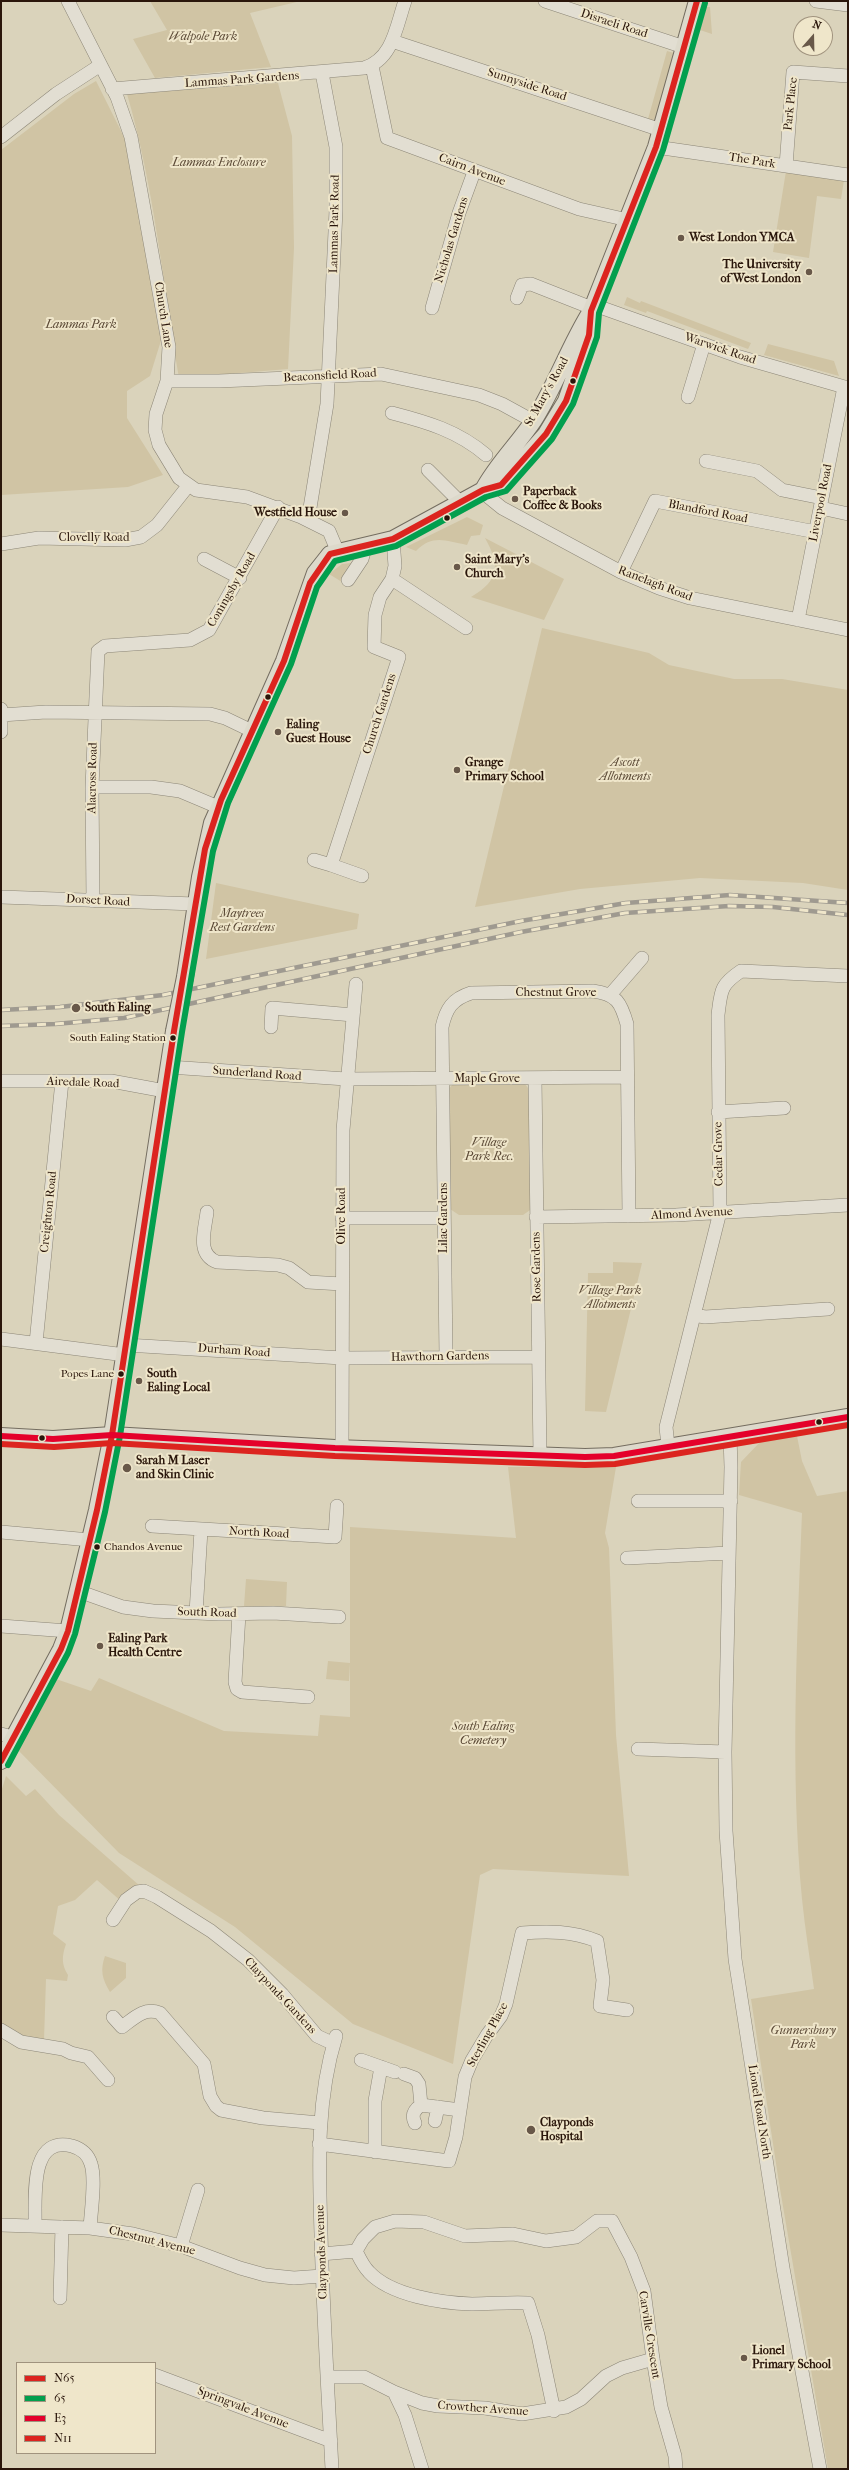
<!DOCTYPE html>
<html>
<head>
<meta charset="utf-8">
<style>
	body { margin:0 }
	#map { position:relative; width:849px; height:2470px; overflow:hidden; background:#dad3bb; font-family:"IM FELL French Canon",serif }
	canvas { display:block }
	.frame { position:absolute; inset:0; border:2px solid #2a160b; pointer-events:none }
	.legend { position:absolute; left:16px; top:2362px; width:140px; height:92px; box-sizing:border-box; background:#efe6ca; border:1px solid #a0937e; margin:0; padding:5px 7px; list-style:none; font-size:12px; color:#2a160b }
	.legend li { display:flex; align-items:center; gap:8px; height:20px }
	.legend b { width:20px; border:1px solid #a0937e }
	.north { position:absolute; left:793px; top:16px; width:40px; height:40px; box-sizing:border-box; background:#efe6ca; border:1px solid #a0937e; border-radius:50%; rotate:20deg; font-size:11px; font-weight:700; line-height:16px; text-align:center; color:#2a160b }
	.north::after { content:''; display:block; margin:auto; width:14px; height:18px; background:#685849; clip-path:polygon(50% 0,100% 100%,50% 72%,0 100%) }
</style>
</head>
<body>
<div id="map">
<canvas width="849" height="2470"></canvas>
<div class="frame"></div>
<ul class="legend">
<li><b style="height:5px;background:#dc241f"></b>N65</li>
<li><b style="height:5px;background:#029f4e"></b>65</li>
<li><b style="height:5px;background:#e4002b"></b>E3</li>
<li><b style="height:5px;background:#dc241f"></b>N11</li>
</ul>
<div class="north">N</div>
</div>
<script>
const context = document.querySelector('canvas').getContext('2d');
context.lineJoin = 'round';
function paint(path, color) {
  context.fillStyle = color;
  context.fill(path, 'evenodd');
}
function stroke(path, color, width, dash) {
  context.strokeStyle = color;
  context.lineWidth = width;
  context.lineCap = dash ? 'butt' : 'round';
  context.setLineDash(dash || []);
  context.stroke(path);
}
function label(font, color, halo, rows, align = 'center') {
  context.font = font + ' "IM FELL French Canon",serif';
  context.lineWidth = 4;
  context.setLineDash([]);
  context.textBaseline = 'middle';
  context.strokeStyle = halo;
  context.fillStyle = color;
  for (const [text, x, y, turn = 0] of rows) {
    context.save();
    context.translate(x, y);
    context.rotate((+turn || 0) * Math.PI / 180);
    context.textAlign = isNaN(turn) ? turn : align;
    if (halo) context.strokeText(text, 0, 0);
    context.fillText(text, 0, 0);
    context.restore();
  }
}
const green = new Path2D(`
	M 150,1 L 301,1 L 250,13 L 271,67 L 155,78 L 133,39 L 167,30 Z
	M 706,7 L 710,7 L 712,34 L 700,30 Z
	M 667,51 L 674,53 L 657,122 L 648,119 Z
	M 96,81 L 125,139 L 163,334 L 150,376 L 127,391 L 127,418 L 163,475 L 128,487 L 1,495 L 1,150 L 74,94 Z
	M 278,83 L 292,136 L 294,248 L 288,369 L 179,378 C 163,283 154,186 127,94 Z
	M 786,171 L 844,180 L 841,199 L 817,196 L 809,258 L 773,252 Z
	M 627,297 L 640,303 L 641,301 L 751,343 L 748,349 L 647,311 L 646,313 L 624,305 Z
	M 768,344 L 834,361 L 839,376 L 764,355 Z
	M 467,517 L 483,525 L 480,535 L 471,536 L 467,545 C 445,541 433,534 416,551 L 406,547 Z
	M 485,538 L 564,579 L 544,620 L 471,597 C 500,580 500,565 485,538 Z
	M 351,563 L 354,564 L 342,582 L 329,574 L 342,564 Z
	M 542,628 L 649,653 L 669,665 L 734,679 L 782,679 L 848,690 L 848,890 L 803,883 L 700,878 L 580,889 L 475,907 Z
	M 216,883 L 359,914 L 357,929 L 206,959 Z
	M 490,1082 L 525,1084 L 531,1092 L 533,1208 L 523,1215 L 459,1215 L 447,1207 L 445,1094 L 452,1085 Z
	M 613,1262 L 642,1263 L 606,1412 L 585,1411 L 588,1273 L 613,1273 Z
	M 797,1436 L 802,1461 L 817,1496 L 848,1491 L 848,2469 L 828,2469 L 779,2183 L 751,1999 L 814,1989 C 810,1959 805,1929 802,1899 C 790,1771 797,1641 802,1513 L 739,1495 L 741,1462 L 761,1441 Z
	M 508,1467 L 616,1467 L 605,1533 L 609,1548 L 616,1735 L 629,1876 L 493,1869 L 480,1875 L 453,2064 L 353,2024 L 235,1927 L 119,1853 L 17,1749 L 56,1679 L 91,1691 L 99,1678 L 224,1731 L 318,1736 L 320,1715 L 350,1717 L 350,1527 L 516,1538 Z
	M 246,1579 L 287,1582 L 286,1606 L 244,1606 Z
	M 328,1661 L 350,1663 L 349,1681 L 326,1679 Z
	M 6,1776 L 26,1796 L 35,1789 L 59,1815 L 140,1886 L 122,1902 L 97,1880 L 75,1900 L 58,1906 L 53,1934 L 66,1944 C 62,1956 61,1964 68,1975 L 67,1981 L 46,1979 L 44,2040 L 23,2036 L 1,2025 L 1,1792 Z
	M 105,1956 L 126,1963 L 126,1978 L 110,1992 C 102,1979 100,1970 105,1956 Z`);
const minor = new Path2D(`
	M 68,1 L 117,97 L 131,137 L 169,347 L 167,381 L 156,414 L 155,430 L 159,445 L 179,478 L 196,490 L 247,497 L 301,517 L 329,531 L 337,550
	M 545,1 L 684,47
	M 816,1 L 848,5
	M 392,41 L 661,130
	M 372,66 L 387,138 L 579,209 L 628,220
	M 112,89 L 364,68 C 393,59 396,27 405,1
	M 1,137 L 56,94 L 99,66
	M 656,147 L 848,175
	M 786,166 L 793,72 L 848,76
	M 517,298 L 522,285 L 531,284 L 592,308
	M 594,305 L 740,357 L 848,388
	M 432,308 L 459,213 L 474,172
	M 167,381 L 219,381 L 381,374 L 479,395 L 502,404 L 533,421
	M 688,397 L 704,344
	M 392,413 C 427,422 458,431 486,455
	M 706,461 L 757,471 L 782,490 L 822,498
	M 428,470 L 461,503
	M 481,491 L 502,508 L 621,572 L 659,588 L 690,598 L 848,630
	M 821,508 L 848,514
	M 308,520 L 327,404 L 336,210 L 336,147 L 322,73
	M 1,544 L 39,538 L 125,540 L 141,537 L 157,525 L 188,486
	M 204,559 L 240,578
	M 621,572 L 655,501 L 816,532
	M 392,579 L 466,628
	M 348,580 L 362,559 L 366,545
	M 798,620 L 844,387
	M 1,709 L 1,732
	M 1,715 L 46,712 L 210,714 L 225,718 L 252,731
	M 92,787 L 151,787 L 180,791 L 218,807
	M 314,860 L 331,865
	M 362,876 L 331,865 L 399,657 L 374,647 L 375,615 L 380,597 L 392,579 L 395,566 L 393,539
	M 1,897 L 195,904
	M 93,901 L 92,787 L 98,651 L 105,646 L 190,640 L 209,630 L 278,507
	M 610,995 L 642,958
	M 271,1027 L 272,1008 L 353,1015
	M 169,1067 L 346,1079 L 627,1077
	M 535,1079 L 540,1455
	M 1,1081 L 111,1081 L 165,1091
	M 718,1112 L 784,1108
	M 207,1212 C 205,1230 196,1254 217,1262 L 278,1265 L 289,1268 L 308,1282 L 342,1284
	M 536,1217 L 676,1215 L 848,1205
	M 342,1218 L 444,1218
	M 694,1315 L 705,1317 L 828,1309
	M 1,1339 L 125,1355
	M 36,1343 L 62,1081
	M 126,1345 L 342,1358 L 538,1357
	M 446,1357 L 442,1027 C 446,1009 452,999 471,993 L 593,991 C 617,994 621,1003 627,1024 L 629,1216
	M 730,1436 L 731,1467 L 725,1752 L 726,1831 L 735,1959 L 783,2268 L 820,2469
	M 668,1446 L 666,1427 L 720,1212 L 718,1015 C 721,991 720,985 741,971 L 848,976
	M 342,1448 L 343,1130 L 356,984
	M 638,1501 L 731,1501
	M 152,1526 L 335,1537 L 337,1506
	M 1,1532 L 90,1540
	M 627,1558 L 729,1553
	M 78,1591 L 123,1607 L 153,1611 L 219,1614 L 273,1613 L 339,1617
	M 196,1613 L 201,1530
	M 239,1614 L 235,1682 L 237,1689 L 242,1692 L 308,1697
	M 1,1626 L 68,1631
	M 1,1734 L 13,1737
	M 638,1749 L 725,1752
	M 113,1920 L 126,1900 L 137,1892 L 144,1891 L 157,1897 L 211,1931 L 248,1960 L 282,1994 L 317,2036 L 334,2044
	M 113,2017 L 122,2027 C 134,2018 144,2007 160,2013 L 204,2064 L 210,2096 L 216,2106 L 221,2110 L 263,2118 L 320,2123
	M 1,2030 L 21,2042 L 63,2049 L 71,2053 L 88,2057 L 108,2080
	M 361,2060 L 395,2072
	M 404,2074 L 415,2078 L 419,2084 L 421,2105 C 414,2110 411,2115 415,2123
	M 421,2105 L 460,2110
	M 435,2121 L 438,2107
	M 319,2144 L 449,2161 L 456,2137 L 465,2077 L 472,2060 L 487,2035 L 501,2016 L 506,2004 L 522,1933 C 549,1931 572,1931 597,1941 L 603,1980 L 600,2006 L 627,2010
	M 375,2152 L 375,2101 L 381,2067
	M 1,2225 L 90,2228 L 133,2234 L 181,2246 L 240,2268 L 265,2275 L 294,2278 L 322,2276
	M 35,2226 C 36,2200 28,2135 72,2146 C 82,2149 88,2154 91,2164 C 96,2179 91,2211 90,2228
	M 181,2246 L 198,2190
	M 356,2251 L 363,2239 L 375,2227 L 395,2221 L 424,2222 L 465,2236 L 513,2234 L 546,2241 L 576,2237 L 597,2221 L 612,2221 L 631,2257 L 644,2291 L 653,2359 L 661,2407 L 675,2456 L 676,2469
	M 356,2251 C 360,2259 363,2266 369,2272 C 391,2296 442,2303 472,2304 C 491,2304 509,2302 528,2303 L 538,2335 L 554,2411
	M 321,2254 L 356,2251
	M 60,2298 L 62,2227
	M 155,2375 L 331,2441
	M 328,2377 L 364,2377 L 394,2392 L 422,2403 L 438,2406 L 485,2408 L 522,2414 L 566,2407 L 581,2399 L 606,2376 L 622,2368 L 653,2359
	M 394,2392 L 405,2415 L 422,2469
	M 332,2469 C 328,2391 323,2312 321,2234 C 319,2166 316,2101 336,2036`);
const major = new Path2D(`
	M 483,490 C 496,465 518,444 534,420 C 556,385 569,346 591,311 L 656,147 L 697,1
	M 185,977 L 200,877 L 212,823 L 284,661 L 315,573 L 330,554 L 393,539 L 483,490 L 501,485 L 546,434 L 566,401 L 589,335 L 591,311
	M 1,1436 L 53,1439 L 112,1435 L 335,1448 L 585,1457 L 614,1456 L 848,1417
	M 1,1761 L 61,1649 L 68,1631 L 97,1510 L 112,1435 L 174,1031`);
const rail = new Path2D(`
	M 1,1010 L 60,1007 L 163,995 L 521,921 L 626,903 L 730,895 L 848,903
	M 1,1026 L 55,1024 L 124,1018 L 521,932 L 625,913 L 729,906 L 773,907 L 848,915`);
const majorBridge = new Path2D(`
	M 174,1031 L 185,977`);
const bus1 = new Path2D(`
	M 1,1761 L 61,1649 L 68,1631 L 97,1510 L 112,1435 L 174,1031 L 205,849 L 221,800 L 284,661 L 310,583 L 330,554 L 393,539 L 483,490 L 501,485 L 546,434 L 566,401 L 589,335 L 591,311 L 656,147 L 697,1`);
const bus2 = new Path2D(`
	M 8,1765 L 68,1653 L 75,1634 L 105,1512 L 120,1436 L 182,1032 L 213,851 L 228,803 L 291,664 L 317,587 L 335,561 L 396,546 L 486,497 L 506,491 L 552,439 L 573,404 L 597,337 L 599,313 L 663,150 L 705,3`);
const bus3 = new Path2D(`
	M 1,1436 L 53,1439 L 112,1435 L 335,1448 L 585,1457 L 614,1456 L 848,1417`);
const bus4 = new Path2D(`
	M 1,1444 L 54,1447 L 112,1443 L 335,1456 L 585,1465 L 615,1464 L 848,1425`);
const markers = [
	[681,238,4,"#685849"],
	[809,272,4,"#685849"],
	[573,381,3.5,"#2a160b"],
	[515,499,4,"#685849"],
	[345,513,4,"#685849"],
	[447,518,3.5,"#2a160b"],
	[457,567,4,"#685849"],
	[268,697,3.5,"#2a160b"],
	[278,732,4,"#685849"],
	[457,770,4,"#685849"],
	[76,1008,5,"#685849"],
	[173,1038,3.5,"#2a160b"],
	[121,1374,3.5,"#2a160b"],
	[139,1381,4,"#685849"],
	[819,1422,3.5,"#2a160b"],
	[42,1438,3.5,"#2a160b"],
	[127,1468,5,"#685849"],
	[97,1547,3.5,"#2a160b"],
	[100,1646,4,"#685849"],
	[531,2130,5,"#685849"],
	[744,2358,4,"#685849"]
];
const busNames = [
	["South Ealing Station",166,1038],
	["Popes Lane",114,1374],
	["Chandos Avenue",104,1547,"left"]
];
const streetNames = [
	["Disraeli Road",614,24,18],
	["Lammas Park Gardens",242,80,-4],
	["Sunnyside Road",527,85,18],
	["Park Place",791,104,-84],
	["The Park",752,161,9],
	["Cairn Avenue",472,170,21],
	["Lammas Park Road",335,224,-89],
	["Nicholas Gardens",452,240,-73],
	["Church Lane",163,315,81],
	["Warwick Road",720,349,19],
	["Beaconsfield Road",330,376,-3],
	["St Mary's Road",547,392,-61],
	["Liverpool Road",821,503,-79],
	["Blandford Road",708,512,11],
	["Clovelly Road",94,538],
	["Ranelagh Road",655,584,21],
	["Coningsby Road",232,590,-60],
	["Church Gardens",380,714,-72],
	["Alacross Road",93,778,-89],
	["Dorset Road",98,901,3],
	["Chestnut Grove",556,993],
	["Sunderland Road",257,1074,4],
	["Maple Grove",487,1079],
	["Airedale Road",83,1083,2],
	["Cedar Grove",719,1154,-91],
	["Creighton Road",49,1212,-84],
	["Almond Avenue",692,1214,-3],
	["Olive Road",342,1216,-90],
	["Lilac Gardens",444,1218,-90],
	["Rose Gardens",537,1267,-91],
	["Durham Road",234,1351,4],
	["Hawthorn Gardens",440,1357,-1],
	["North Road",259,1533,3],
	["South Road",207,1613,2],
	["Clayponds Gardens",280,1996,47],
	["Sterling Place",488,2035,-61],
	["Lionel Road North",759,2112,81],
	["Chestnut Avenue",152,2241,14],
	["Clayponds Avenue",322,2252,-92],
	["Carville Crescent",649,2335,81],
	["Springvale Avenue",243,2408,21],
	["Crowther Avenue",483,2409,4]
];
const parkNames = [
	["Walpole Park",203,37],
	["Lammas Enclosure",219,163],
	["Lammas Park",81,325],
	["Ascott",625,763],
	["Allotments",625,777],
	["Maytrees",242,914],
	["Rest Gardens",242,928],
	["Village",489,1143],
	["Park Rec.",489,1157],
	["Village Park",610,1291],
	["Allotments",610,1305],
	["South Ealing",483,1727],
	["Cemetery",483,1741],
	["Gunnersbury",803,2031],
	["Park",803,2045]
];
const poiNames = [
	["West London YMCA",689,238],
	["The University",801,265,"right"],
	["of West London",801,279,"right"],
	["Paperback",523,492],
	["Coffee & Books",523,506],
	["Westfield House",337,513,"right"],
	["Saint Mary's",465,560],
	["Church",465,574],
	["Ealing",286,725],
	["Guest House",286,739],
	["Grange",465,763],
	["Primary School",465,777],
	["South Ealing",85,1008],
	["South",147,1374],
	["Ealing Local",147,1388],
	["Sarah M Laser",136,1461],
	["and Skin Clinic",136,1475],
	["Ealing Park",108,1639],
	["Health Centre",108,1653],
	["Clayponds",540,2123],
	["Hospital",540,2137],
	["Lionel",752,2351],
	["Primary School",752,2365]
];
paint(green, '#d0c4a4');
stroke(minor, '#8c8677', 14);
stroke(major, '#746d60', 18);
stroke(minor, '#e2ded2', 13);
stroke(major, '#ddd9cb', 16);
stroke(rail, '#9f9a90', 4.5);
stroke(rail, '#efe6ca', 3, [9]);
stroke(majorBridge, '#746d60', 18, []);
stroke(majorBridge, '#ddd9cb', 16);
stroke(bus1, '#dc241f', 6);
stroke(bus2, '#029f4e', 6);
stroke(bus3, '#e4002b', 6);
stroke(bus4, '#dc241f', 6);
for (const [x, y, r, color] of markers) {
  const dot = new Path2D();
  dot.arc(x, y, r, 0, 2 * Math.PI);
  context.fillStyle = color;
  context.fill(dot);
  stroke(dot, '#efe6ca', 1.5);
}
label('11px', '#2a160b', '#efe6ca', busNames, 'right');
label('12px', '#2a160b', '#efe6ca', streetNames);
label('italic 12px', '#594734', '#efe6ca', parkNames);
label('bold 12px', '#2a160b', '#efe6ca', poiNames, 'left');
</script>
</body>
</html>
